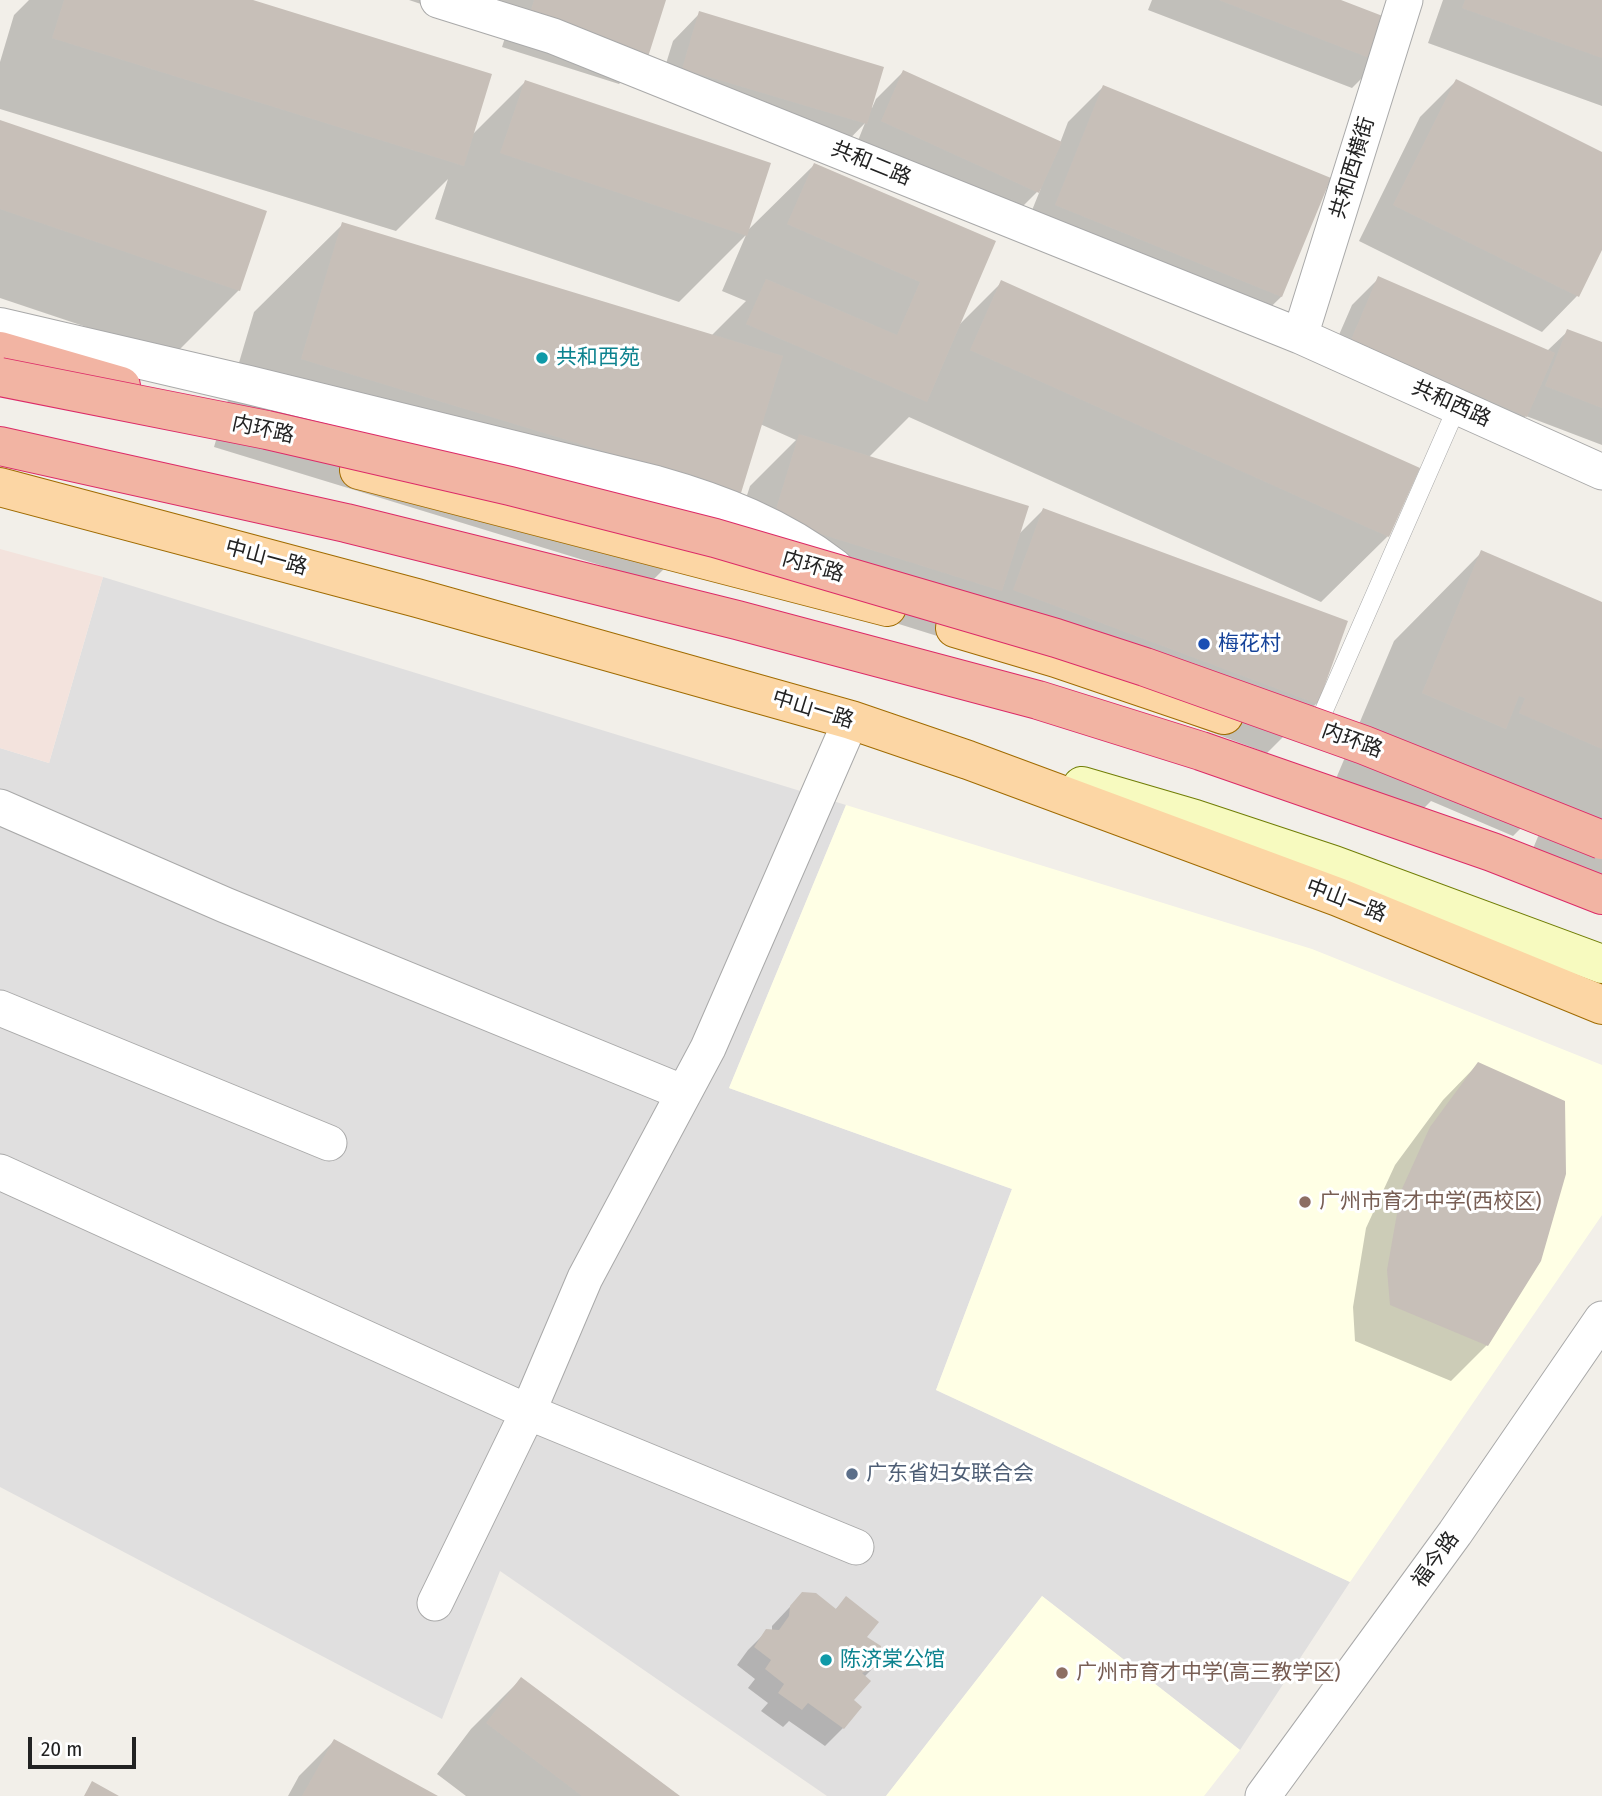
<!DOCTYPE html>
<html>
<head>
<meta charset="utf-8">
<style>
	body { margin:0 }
	#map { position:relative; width:1602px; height:1796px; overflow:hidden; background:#f2efe9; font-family:"Fira Sans Condensed",sans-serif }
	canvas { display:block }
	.scale { position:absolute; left:28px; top:1737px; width:108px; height:32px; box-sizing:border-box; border:4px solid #222; border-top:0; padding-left:9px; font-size:21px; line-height:24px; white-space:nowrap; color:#222; -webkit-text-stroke:5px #fff; paint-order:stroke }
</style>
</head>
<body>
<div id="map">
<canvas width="1602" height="1796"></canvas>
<div class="scale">20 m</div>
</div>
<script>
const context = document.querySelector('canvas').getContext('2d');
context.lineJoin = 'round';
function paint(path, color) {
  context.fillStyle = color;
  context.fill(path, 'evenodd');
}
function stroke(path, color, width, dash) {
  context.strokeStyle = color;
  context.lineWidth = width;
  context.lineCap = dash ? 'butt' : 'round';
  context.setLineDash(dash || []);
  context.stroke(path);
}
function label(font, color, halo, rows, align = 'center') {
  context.font = font + ' "Fira Sans Condensed","Noto Sans SC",sans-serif';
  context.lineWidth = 6;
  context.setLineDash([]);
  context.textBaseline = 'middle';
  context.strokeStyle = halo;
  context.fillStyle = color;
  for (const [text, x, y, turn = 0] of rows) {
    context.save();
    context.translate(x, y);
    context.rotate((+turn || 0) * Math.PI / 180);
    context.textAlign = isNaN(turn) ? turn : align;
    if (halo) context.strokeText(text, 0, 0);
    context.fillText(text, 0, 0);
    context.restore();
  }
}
const residential = new Path2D(`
	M 103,577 L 846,805 L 729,1088 L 1012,1189 L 936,1390 L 1350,1582 L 1240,1750 L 1042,1596 L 886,1796 L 827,1796 L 500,1571 L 442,1719 L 0,1487 L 0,748 L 49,763 Z`);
const education = new Path2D(`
	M 846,805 L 1312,949 L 1602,1065 L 1602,1215 L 1350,1582 L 936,1390 L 1012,1189 L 729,1088 Z
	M 1042,1596 L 1240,1750 L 1204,1796 L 886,1796 Z`);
const military = new Path2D(`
	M 0,549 L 103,577 L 49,763 L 0,748 Z`);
const shadow = new Path2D(`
	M 29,0 L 247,0 L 471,136 L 525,82 L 746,232 L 814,165 L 993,242 L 958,326 L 1001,283 L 1388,536 L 1321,602 L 909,417 L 869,457 L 1018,535 L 1043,510 L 1317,703 L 1267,753 L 964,640 L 950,640 L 723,569 L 750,486 L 796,440 L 760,424 L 740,492 L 652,581 L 214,447 L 254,312 L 343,224 L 711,336 L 746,301 L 722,291 L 746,235 L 679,302 L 435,219 L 448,179 L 396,231 L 0,109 L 0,62 L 14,15 Z
	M 409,0 L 664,0 L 646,56 L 619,84 L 502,47 L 512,16 L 498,30 Z
	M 1152,0 L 1337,0 L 1379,61 L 1352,88 L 1148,10 Z
	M 1443,0 L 1602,0 L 1602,106 L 1428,43 Z
	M 700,13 L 872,108 L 876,99 L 903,72 L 1060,143 L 1068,122 L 1103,87 L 1328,179 L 1281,297 L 1245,332 L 1020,240 L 1041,188 L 1010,219 L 855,148 L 865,123 L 838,151 L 656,96 L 673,41 Z
	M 1456,81 L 1602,154 L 1602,246 L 1577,296 L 1542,332 L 1359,241 L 1420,117 Z
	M 0,122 L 239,290 L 173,356 L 0,298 Z
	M 1379,278 L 1547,351 L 1568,331 L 1602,344 L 1602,445 L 1526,416 L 1499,443 L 1325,367 L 1352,305 Z
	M 1482,552 L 1602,603 L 1602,883 L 1527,863 L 1542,827 L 1528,821 L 1513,836 L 1431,801 L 1416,816 L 1335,781 L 1394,641 Z
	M 1478,1064 L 1487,1345 L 1451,1381 L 1355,1341 L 1353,1307 L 1366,1228 L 1395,1165 L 1443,1100 Z
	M 803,1593 L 835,1610 L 846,1599 L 864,1637 L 874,1667 L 864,1677 L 852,1701 L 843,1728 L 825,1746 L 789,1721 L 783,1727 L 761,1711 L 768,1703 L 748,1688 L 755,1679 L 737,1665 L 748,1650 L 767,1631 L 772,1631 L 772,1626 Z
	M 521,1679 L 677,1796 L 466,1796 L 437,1774 L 471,1729 Z
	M 334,1741 L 434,1796 L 288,1796 L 299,1776 Z`);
const building = new Path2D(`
	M 64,0 L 253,0 L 492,74 L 464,166 L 52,38 Z
	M 534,0 L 666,0 L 648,57 L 528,20 Z
	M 1219,0 L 1341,0 L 1393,20 L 1380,62 Z
	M 1465,0 L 1602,0 L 1602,58 L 1462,8 Z
	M 699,11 L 884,67 L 867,124 L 682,69 Z
	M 903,70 L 1062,142 L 1039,193 L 881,121 Z
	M 1456,79 L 1602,152 L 1602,250 L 1579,297 L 1393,205 Z
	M 525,80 L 771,163 L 747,236 L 500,153 Z
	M 1103,85 L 1331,178 L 1282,297 L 1055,205 Z
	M 0,120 L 267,211 L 240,291 L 0,209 Z
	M 814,163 L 996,241 L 927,402 L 746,324 L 766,279 L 897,335 L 920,282 L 787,224 Z
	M 342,222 L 783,356 L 741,493 L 301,359 Z
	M 1378,276 L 1555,353 L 1527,417 L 1351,340 Z
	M 1001,280 L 1420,468 L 1389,537 L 970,350 Z
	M 1567,329 L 1602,342 L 1602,408 L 1545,386 Z
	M 799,434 L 1029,506 L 1002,591 L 773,519 Z
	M 1043,508 L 1348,621 L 1318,704 L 1013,590 Z
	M 1481,550 L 1602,602 L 1602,749 L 1519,713 L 1525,698 L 1519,696 L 1506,729 L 1422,693 Z
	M 1478,1062 L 1565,1101 L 1566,1174 L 1541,1261 L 1488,1346 L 1390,1305 L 1387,1270 L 1401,1191 L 1430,1127 Z
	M 802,1592 L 816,1593 L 836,1609 L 846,1596 L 879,1622 L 867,1637 L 881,1646 L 881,1660 L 875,1668 L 862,1673 L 871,1681 L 854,1700 L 862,1707 L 844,1729 L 808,1703 L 802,1710 L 778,1693 L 784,1684 L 765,1669 L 771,1660 L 754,1647 L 766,1629 L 779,1630 L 789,1616 L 790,1606 Z
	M 521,1677 L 680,1796 L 582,1796 L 486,1723 Z
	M 334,1739 L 438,1796 L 302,1796 Z
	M 92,1781 L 119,1796 L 84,1796 Z`);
const service = new Path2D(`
	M 1315,731 L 1457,407`);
const minor = new Path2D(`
	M 438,0 L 553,36 L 1300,336 L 1602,472
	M 1300,336 L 1405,0
	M 0,807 L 225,905 L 684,1093
	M 0,1008 L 329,1143
	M 0,1172 L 528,1412 L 856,1547
	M 435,1603 L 528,1412 L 585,1278 L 708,1048 L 851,720
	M 1263,1796 L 1455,1533 L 1602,1319`);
const tertiary = new Path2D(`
	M 0,327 L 249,385 L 656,485 C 720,503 781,527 834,568`);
const secondary = new Path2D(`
	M 1082,786 L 1195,819 L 1334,865 L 1602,964`);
const primary = new Path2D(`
	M 359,470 L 887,607
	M 0,487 L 417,598 L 851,720 L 968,760 L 1338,897 L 1602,1005
	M 955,628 L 1056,658 L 1224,715`);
const trunk = new Path2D(`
	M 0,351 L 121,386
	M 0,446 L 346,523 L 737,620 L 1038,700 L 1201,751 L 1368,809 L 1492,852 L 1602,895`);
const trunkBridge = new Path2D(`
	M 0,377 L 267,430 L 510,486 L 715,538 L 1056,638 L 1145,667 L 1364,745 L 1602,840`);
const markers = [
	[542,358,7,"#0f9aa8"],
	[1204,644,7,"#1a4fb4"],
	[1305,1202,7,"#8d6e63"],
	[852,1474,7,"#5c6f8a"],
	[826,1660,7,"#0f9aa8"],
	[1062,1673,7,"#8d6e63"]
];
const streetNames = [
	["共和二路",871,164,22],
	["共和西横街",1353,168,-73],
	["共和西路",1451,404,24],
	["内环路",263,430,12],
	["中山一路",266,558,15],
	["内环路",813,567,16],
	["中山一路",813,710,17],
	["内环路",1352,741,20],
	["中山一路",1346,901,21],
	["福今路",1436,1560,-54]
];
const cultureNames = [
	["共和西苑",556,358],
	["陈济棠公馆",840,1660]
];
const transitNames = [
	["梅花村",1218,644]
];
const educationNames = [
	["广州市育才中学(西校区)",1319,1202],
	["广州市育才中学(高三教学区)",1076,1673]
];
const serviceNames = [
	["广东省妇女联合会",866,1474]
];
paint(residential, '#e0dfdf');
paint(education, '#ffffe5');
paint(military, '#f3e3dd');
paint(shadow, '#0003');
paint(building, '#c7bfb8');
stroke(service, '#a9a9a9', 19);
stroke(minor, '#a9a9a9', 37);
stroke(tertiary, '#a9a9a9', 40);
stroke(secondary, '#707d05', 40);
stroke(primary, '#a06b00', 40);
stroke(trunk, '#dc2a67', 40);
stroke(service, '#fff', 18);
stroke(minor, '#fff', 35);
stroke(tertiary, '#fff', 38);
stroke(secondary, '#f7fabf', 38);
stroke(primary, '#fcd6a4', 38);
stroke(trunk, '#f2b4a3', 38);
stroke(trunkBridge, '#dc2a67', 40, []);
stroke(trunkBridge, '#f2b4a3', 38);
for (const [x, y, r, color] of markers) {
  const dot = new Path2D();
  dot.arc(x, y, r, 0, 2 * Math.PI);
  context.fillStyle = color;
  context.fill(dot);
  stroke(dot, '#fff', 2.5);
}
label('21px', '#222', '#fff', streetNames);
label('21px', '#0d838f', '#fff', cultureNames, 'left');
label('21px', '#164399', '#fff', transitNames, 'left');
label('21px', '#785e54', '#fff', educationNames, 'left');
label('21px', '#4e5e75', '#fff', serviceNames, 'left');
</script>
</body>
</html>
